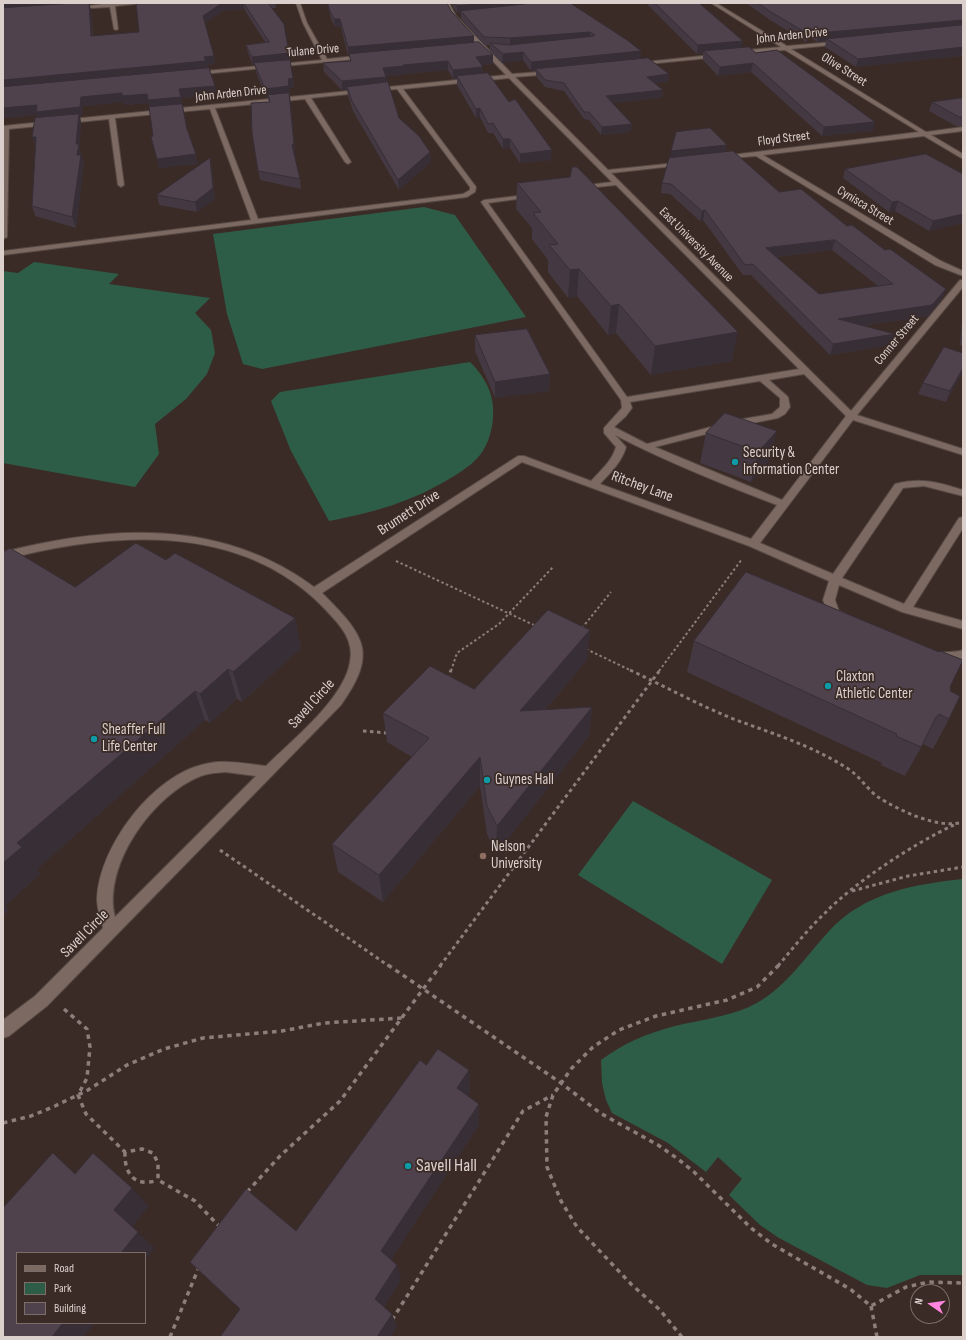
<!DOCTYPE html>
<html>
<head>
<meta charset="utf-8">
<style>
	body { margin:0 }
	#map { position:relative; width:966px; height:1340px; overflow:hidden; background:#3b2b26; font-family:"Sofia Sans Condensed",sans-serif }
	canvas { display:block }
	.frame { position:absolute; inset:0; border:4px solid #dbd0cc; pointer-events:none }
	.legend { position:absolute; left:16px; top:1252px; width:130px; height:72px; box-sizing:border-box; background:#3b2b26; border:1px solid #7b6d68; margin:0; padding:5px 7px; list-style:none; font-size:12px; color:#dbd0cc }
	.legend li { display:flex; align-items:center; gap:8px; height:20px }
	.legend b { width:20px; border:1px solid #7b6d68 }
	.north { position:absolute; left:910px; top:1284px; width:40px; height:40px; box-sizing:border-box; background:#3b2b26; border:1px solid #7b6d68; border-radius:50%; rotate:283deg; font-size:11px; font-weight:700; line-height:16px; text-align:center; color:#dbd0cc }
	.north::after { content:''; display:block; margin:auto; width:14px; height:18px; background:#ff85df; clip-path:polygon(50% 0,100% 100%,50% 72%,0 100%) }
</style>
</head>
<body>
<div id="map">
<canvas width="966" height="1340"></canvas>
<div class="frame"></div>
<ul class="legend">
<li><b style="height:5px;background:#7b6962"></b>Road</li>
<li><b style="height:11px;background:#2e5d47"></b>Park</li>
<li><b style="height:11px;background:#4f424d"></b>Building</li>
</ul>
<div class="north">N</div>
</div>
<script>
const context = document.querySelector('canvas').getContext('2d');
context.lineJoin = 'round';
function paint(path, color) {
  context.fillStyle = color;
  context.fill(path, 'evenodd');
}
function stroke(path, color, width, dash) {
  context.strokeStyle = color;
  context.lineWidth = width;
  context.lineCap = dash ? 'butt' : 'round';
  context.setLineDash(dash || []);
  context.stroke(path);
}
function label(font, color, halo, rows, align = 'center') {
  context.font = font + ' "Sofia Sans Condensed",sans-serif';
  context.lineWidth = 3.5;
  context.setLineDash([]);
  context.textBaseline = 'middle';
  context.strokeStyle = halo;
  context.fillStyle = color;
  for (const [text, x, y, turn = 0] of rows) {
    context.save();
    context.translate(x, y);
    context.rotate((+turn || 0) * Math.PI / 180);
    context.textAlign = isNaN(turn) ? turn : align;
    if (halo) context.strokeText(text, 0, 0);
    context.fillText(text, 0, 0);
    context.restore();
  }
}
const green = new Path2D(`
	M 424,207 L 455,215 L 526,317 L 262,369 L 243,364 L 227,314 L 213,234 Z
	M 34,262 L 119,274 L 109,284 L 210,298 L 195,313 L 211,330 L 215,353 L 207,374 L 186,399 L 155,424 L 159,454 L 135,487 L 3,463 L 3,271 L 18,273 Z
	M 470,362 C 486,378 495,395 493,418 C 492,431 488,445 480,455 C 472,465 459,473 449,479 C 411,502 372,513 329,521 L 291,451 L 271,401 L 280,392 Z
	M 633,801 L 772,880 L 722,964 L 578,875 Z
	M 963,879 L 963,1275 L 920,1275 L 887,1288 L 867,1285 L 779,1238 L 760,1225 L 729,1195 L 742,1179 L 718,1157 L 706,1172 L 668,1143 L 612,1113 L 606,1100 L 602,1083 L 601,1060 C 624,1043 648,1033 675,1026 C 700,1020 726,1017 749,1007 C 784,991 805,957 830,930 C 864,893 915,884 963,879 Z`);
const pathFar2 = new Path2D(`
	M 396,561 L 536,626
	M 582,628 L 611,592
	M 586,649 L 632,671
	M 451,671 L 457,653 L 499,624 L 553,567
	M 659,671 L 742,559`);
const pathFar1 = new Path2D(`
	M 630,670 C 664,686 697,704 731,718 C 773,734 812,745 850,770 C 861,778 868,790 878,797 C 898,810 940,830 963,822
	M 448,679 L 451,670
	M 363,731 L 388,733
	M 220,850 L 389,966
	M 852,891 L 908,876 L 963,867
	M 440,966 L 660,670
	M 778,966 C 793,948 808,929 825,913 C 855,882 915,843 954,825`);
const path = new Path2D(`
	M 388,965 L 561,1083 L 600,1113 L 658,1145 L 678,1159 L 694,1172 L 751,1228 L 772,1244 L 850,1289 L 871,1306 L 906,1287 L 929,1282 L 963,1283
	M 64,1009 L 87,1029 L 90,1047 L 87,1078 L 78,1095 L 86,1114 L 125,1152 L 142,1149 L 153,1153 L 158,1163 L 158,1180 L 195,1201 L 219,1226
	M 3,1123 L 31,1116 L 55,1106 L 88,1090 L 127,1065 L 164,1049 L 203,1038 L 282,1031 L 324,1023 L 402,1018
	M 125,1152 C 124,1174 135,1188 158,1180
	M 247,1192 L 280,1156 L 340,1101 L 441,965
	M 871,1306 L 877,1337
	M 392,1320 L 523,1111 L 553,1095
	M 170,1337 L 199,1267
	M 682,1337 L 660,1310 L 631,1284 L 577,1227 L 561,1201 L 547,1167 L 546,1117 L 553,1095 L 571,1069 L 593,1047 L 619,1030 L 656,1016 L 727,1000 L 757,987 L 779,965`);
const minor = new Path2D(`
	M 110,3 L 145,3 L 115,6 L 118,29 L 116,30 L 114,29 L 110,7 L 74,9 L 72,8 Z
	M 296,3 L 300,3 L 307,23 L 327,59 L 365,55 L 367,58 L 193,75 L 195,72 L 322,60 L 303,23 Z
	M 445,3 L 449,3 L 456,16 L 512,74 L 554,71 L 552,74 L 515,77 L 608,170 L 685,162 L 685,164 L 683,165 L 611,173 L 851,411 L 960,280 L 963,280 L 963,287 L 857,415 L 963,449 L 963,455 L 853,420 L 760,543 L 833,574 L 895,484 C 920,477 939,482 963,490 L 963,496 L 924,486 L 903,488 L 842,578 L 904,604 L 959,518 L 963,517 L 963,528 L 913,607 L 963,621 L 963,629 L 902,612 L 839,585 L 835,600 L 839,611 L 846,614 L 848,617 L 842,621 L 830,617 L 823,600 L 829,581 L 749,546 L 522,462 L 322,593 C 364,635 379,652 341,705 L 47,1006 L 9,1036 L 3,1038 L 3,1020 L 35,996 L 103,928 C 101,919 97,909 97,899 C 99,846 153,775 205,764 C 225,759 246,764 266,766 C 292,740 344,699 350,662 C 355,638 337,622 322,606 C 237,521 110,532 3,560 L 3,552 C 110,525 221,518 314,587 L 518,456 L 524,456 L 591,481 C 601,470 612,461 616,447 L 604,433 L 604,428 L 622,408 L 621,400 L 481,202 L 484,200 L 534,194 L 534,196 L 532,197 L 488,203 L 627,397 L 799,369 L 616,185 L 578,189 L 578,187 L 580,186 L 612,182 L 509,78 L 403,89 L 476,187 L 475,192 L 467,197 L 3,255 L 3,251 L 251,220 L 210,109 L 115,118 L 124,185 L 121,187 L 118,185 L 109,119 L 9,129 L 7,237 L 3,239 L 3,126 L 506,75 L 452,18 ZM 397,89 L 470,187 L 470,190 L 463,194 L 258,219 L 215,108 L 305,99 L 345,162 L 348,164 L 351,162 L 311,98 ZM 804,374 L 846,416 L 782,500 L 655,447 L 738,426 L 778,418 L 785,414 L 790,407 L 788,397 L 769,380 ZM 760,381 L 780,398 L 780,407 L 772,414 L 737,420 L 647,444 L 614,427 L 626,416 L 632,408 L 630,402 ZM 615,435 C 667,462 722,484 777,505 L 751,539 L 600,484 C 610,473 622,462 626,447 ZM 225,772 L 256,776 L 115,917 C 102,865 154,794 201,776 C 209,773 217,773 225,772 Z
	M 711,3 L 716,3 L 787,46 L 844,41 L 842,44 L 791,49 L 926,132 L 963,127 L 963,131 L 931,135 L 963,154 L 963,159 L 924,136 L 763,155 L 941,261 L 963,271 L 963,276 L 935,265 L 756,156 L 721,159 L 720,158 L 723,156 L 919,132 L 785,50 L 735,54 L 737,51 L 781,47 Z
	M 721,54 L 719,57 L 638,65 L 635,63 Z
	M 963,650 L 963,660 C 955,663 943,663 935,660 L 933,657 L 935,654 C 944,651 954,653 963,650 Z`);
const wall = new Path2D(`
	M 3,3 L 90,3 L 89,3 L 91,10 L 93,36 L 139,32 L 136,3 L 275,3 L 276,8 L 271,8 L 289,60 L 293,78 L 294,87 L 289,88 L 290,95 L 295,154 L 294,154 L 300,179 L 301,189 L 260,180 L 252,133 L 269,102 L 268,98 L 266,98 L 256,72 L 255,65 L 253,65 L 248,53 L 246,45 L 265,42 L 244,9 L 223,11 L 205,23 L 214,56 L 215,64 L 207,65 L 217,95 L 181,98 L 187,130 L 198,164 L 159,168 L 151,137 L 153,136 L 149,103 L 124,105 L 123,102 L 83,106 L 82,116 L 80,117 L 81,123 L 79,146 L 84,164 L 76,228 L 35,216 L 32,206 L 36,146 L 35,146 L 38,118 L 37,115 L 3,118 Z
	M 327,3 L 447,3 L 451,11 L 474,36 L 474,43 L 493,55 L 493,64 L 482,65 L 483,73 L 551,160 L 520,163 L 510,148 L 503,149 L 493,133 L 488,133 L 480,117 L 476,118 L 457,85 L 457,78 L 453,79 L 448,70 L 404,74 L 404,75 L 386,76 L 387,83 L 399,118 L 430,152 L 431,162 L 399,190 L 353,111 L 348,96 L 347,90 L 342,90 L 324,72 L 323,63 L 350,61 L 350,56 L 348,56 L 341,27 L 335,27 L 331,19 Z
	M 451,3 L 570,3 L 641,59 L 669,74 L 668,82 L 655,83 L 663,90 L 662,98 L 612,103 L 631,132 L 601,135 L 589,120 L 584,119 L 564,91 L 545,87 L 536,76 L 536,70 L 531,71 L 523,60 L 502,63 L 490,51 L 490,45 L 484,45 L 461,19 L 461,13 L 457,13 Z
	M 649,3 L 699,3 L 743,41 L 741,48 L 756,53 L 873,131 L 822,136 L 751,72 L 718,76 L 703,60 L 703,53 L 697,54 L 648,5 Z
	M 746,3 L 963,3 L 963,57 L 961,56 L 856,67 L 825,47 L 826,41 L 817,42 L 810,37 L 806,42 L 770,20 Z
	M 963,98 L 963,126 L 956,126 L 929,111 L 932,102 Z
	M 726,152 L 779,192 L 847,226 L 942,299 L 928,316 L 863,326 L 895,334 L 891,345 L 830,355 L 751,275 L 743,275 L 703,220 L 700,221 L 670,194 L 661,193 L 662,183 L 670,158 ZM 832,250 L 878,286 L 819,294 L 776,257 Z
	M 210,158 L 212,168 L 215,199 L 197,212 L 159,205 L 157,195 Z
	M 845,169 L 963,174 L 963,223 L 929,231 L 895,211 L 889,212 L 843,178 Z
	M 517,183 L 732,361 L 651,375 L 616,333 L 608,335 L 577,296 L 568,298 L 548,272 L 548,260 L 532,239 L 532,228 L 516,209 Z
	M 963,318 L 963,346 L 960,345 L 962,321 Z
	M 475,335 L 550,374 L 549,391 L 495,398 L 475,351 Z
	M 963,353 L 963,371 L 946,402 L 918,394 L 923,383 Z
	M 725,413 L 769,461 L 751,482 L 700,463 L 706,433 Z
	M 3,553 L 75,587 L 166,560 L 295,618 L 301,648 L 242,702 L 237,699 L 210,723 L 205,720 L 37,869 L 40,874 L 5,906 L 8,911 L 3,916 Z
	M 694,641 L 950,687 L 949,719 L 933,749 L 923,744 L 905,776 L 881,765 L 882,763 L 687,672 Z
	M 587,660 L 545,710 L 592,707 L 589,736 L 496,854 L 487,834 L 480,786 L 383,902 L 338,872 L 332,844 L 412,757 L 387,742 L 383,713 Z
	M 426,1065 L 469,1070 L 470,1092 L 468,1095 L 479,1125 L 390,1260 L 401,1280 L 384,1307 L 392,1314 L 397,1326 L 390,1337 L 220,1337 L 240,1309 L 190,1262 L 296,1231 Z`);
const shadedWall = new Path2D(`
	M 19,3 L 90,3 L 89,3 L 91,10 L 93,44 L 91,36 L 3,13 L 3,5 Z
	M 222,3 L 243,3 L 244,9 L 223,11 L 204,24 L 203,16 Z
	M 486,3 L 550,3 L 461,11 L 461,13 L 457,13 L 457,6 Z
	M 334,19 L 340,19 L 341,27 L 335,27 Z
	M 963,20 L 963,28 L 827,39 L 826,41 L 817,42 L 819,33 Z
	M 812,29 L 810,37 L 806,42 L 808,34 Z
	M 590,32 L 590,40 L 510,46 L 510,38 Z
	M 474,36 L 474,45 L 348,56 L 348,47 Z
	M 743,41 L 741,50 L 704,51 L 703,53 L 697,54 L 698,45 Z
	M 963,47 L 961,56 L 856,67 L 858,59 Z
	M 641,51 L 641,60 L 536,69 L 536,70 L 531,71 L 531,62 Z
	M 523,52 L 523,60 L 502,63 L 503,54 Z
	M 289,53 L 290,62 L 254,63 L 255,65 L 253,65 L 252,57 Z
	M 493,55 L 493,64 L 476,66 L 476,57 Z
	M 214,56 L 215,64 L 207,65 L 208,70 L 3,90 L 3,80 Z
	M 448,61 L 448,70 L 404,74 L 404,75 L 384,77 L 383,68 L 403,65 Z
	M 753,63 L 751,72 L 718,76 L 720,67 Z
	M 483,67 L 483,76 L 457,76 L 457,78 L 453,79 L 453,70 Z
	M 669,74 L 668,82 L 646,84 L 647,77 Z
	M 386,77 L 387,86 L 347,87 L 347,90 L 342,90 L 342,81 Z
	M 293,78 L 294,87 L 289,88 L 295,154 L 293,154 L 268,95 L 268,98 L 266,98 L 265,89 L 288,79 Z
	M 215,86 L 217,95 L 181,98 L 179,89 Z
	M 663,90 L 662,98 L 605,104 L 606,96 Z
	M 122,93 L 147,94 L 181,97 L 189,139 L 150,110 L 149,103 L 124,105 L 123,102 L 83,106 L 82,116 L 80,117 L 81,123 L 79,146 L 84,164 L 76,228 L 72,217 L 77,155 L 39,121 L 37,115 L 3,118 L 3,108 L 81,97 Z
	M 480,108 L 480,117 L 476,118 L 476,109 Z
	M 875,122 L 873,131 L 822,136 L 824,127 Z
	M 632,124 L 631,132 L 601,135 L 602,127 Z
	M 32,137 L 36,137 L 40,146 L 35,146 Z
	M 503,139 L 510,139 L 510,148 L 503,149 Z
	M 727,145 L 725,154 L 669,161 L 671,151 Z
	M 552,150 L 551,160 L 520,163 L 520,154 Z
	M 430,152 L 431,162 L 399,190 L 398,180 Z
	M 196,154 L 198,164 L 159,168 L 157,159 Z
	M 210,158 L 212,168 L 215,199 L 197,212 L 195,202 Z
	M 898,201 L 895,211 L 889,212 L 892,202 Z
	M 705,210 L 703,220 L 700,221 L 702,211 Z
	M 963,214 L 963,223 L 929,231 L 933,221 Z
	M 835,240 L 832,250 L 764,258 L 766,248 Z
	M 579,269 L 577,296 L 568,298 L 570,270 Z
	M 946,289 L 942,299 L 928,316 L 835,330 L 838,319 Z
	M 619,304 L 616,333 L 608,335 L 611,306 Z
	M 738,332 L 732,361 L 651,375 L 655,346 Z
	M 895,334 L 891,345 L 830,355 L 833,344 Z
	M 963,368 L 963,371 L 946,402 L 950,391 Z
	M 550,374 L 549,391 L 495,398 L 495,382 Z
	M 777,431 L 769,461 L 751,482 L 758,452 Z
	M 295,618 L 301,648 L 242,702 L 233,672 Z
	M 590,630 L 587,660 L 519,740 L 520,711 Z
	M 228,669 L 237,699 L 210,723 L 200,694 Z
	M 195,691 L 205,720 L 37,869 L 40,874 L 5,906 L 8,911 L 3,916 L 3,863 L 17,843 Z
	M 592,707 L 589,736 L 496,854 L 497,826 Z
	M 480,757 L 480,786 L 383,902 L 379,875 Z
	M 469,1070 L 470,1092 L 459,1109 L 457,1088 Z
	M 479,1104 L 479,1125 L 386,1267 L 381,1251 Z
	M 132,1188 L 149,1206 L 132,1227 L 155,1248 L 145,1261 L 145,1253 L 121,1253 L 114,1210 Z
	M 397,1265 L 401,1280 L 381,1312 L 375,1299 Z
	M 392,1314 L 397,1326 L 390,1337 L 377,1337 Z
	M 63,1323 L 95,1323 L 84,1337 L 52,1337 Z`);
const building = new Path2D(`
	M 3,3 L 19,3 L 3,5 Z
	M 76,3 L 89,3 L 91,36 L 139,32 L 136,3 L 222,3 L 203,16 L 214,56 L 204,57 L 206,61 L 3,80 L 3,8 Z
	M 244,3 L 268,3 L 284,24 L 289,53 L 252,57 L 246,45 L 269,42 Z
	M 328,3 L 447,3 L 451,11 L 474,36 L 348,47 L 340,19 L 334,19 L 330,11 Z
	M 455,3 L 486,3 L 457,6 Z
	M 534,3 L 570,3 L 627,40 L 641,51 L 531,62 L 523,52 L 503,54 L 490,43 L 510,45 L 594,36 L 595,35 L 590,32 L 510,38 L 484,37 L 461,11 Z
	M 655,3 L 699,3 L 743,41 L 698,45 Z
	M 758,3 L 963,3 L 963,20 L 819,33 L 812,29 L 808,34 L 771,12 Z
	M 963,25 L 963,47 L 858,59 L 827,39 Z
	M 479,42 L 493,55 L 476,57 L 483,67 L 453,70 L 448,61 L 403,65 L 404,66 L 383,68 L 386,77 L 342,81 L 323,63 L 351,61 L 349,54 Z
	M 749,47 L 756,53 L 777,50 L 875,122 L 824,127 L 753,63 L 720,67 L 704,51 Z
	M 648,58 L 669,74 L 647,77 L 663,90 L 606,96 L 632,124 L 602,127 L 589,112 L 584,112 L 564,83 L 545,80 L 536,69 Z
	M 290,60 L 293,78 L 288,79 L 289,86 L 265,89 L 254,63 Z
	M 209,68 L 215,86 L 179,89 L 181,97 L 148,100 L 147,94 L 122,96 L 122,93 L 81,97 L 80,107 L 36,112 L 37,105 L 3,108 L 3,87 Z
	M 488,73 L 509,102 L 515,99 L 552,150 L 520,154 L 510,139 L 503,139 L 493,123 L 488,124 L 480,108 L 476,109 L 457,76 Z
	M 388,82 L 399,118 L 419,136 L 430,152 L 398,180 L 352,101 L 347,87 Z
	M 289,93 L 294,144 L 292,145 L 300,179 L 258,171 L 252,133 L 251,103 L 270,102 L 268,95 Z
	M 963,98 L 963,117 L 959,117 L 932,102 Z
	M 182,104 L 187,129 L 196,154 L 157,159 L 151,137 L 153,136 L 149,107 Z
	M 79,114 L 76,144 L 79,144 L 77,155 L 81,155 L 72,217 L 32,206 L 36,137 L 32,137 L 35,118 Z
	M 710,128 L 727,145 L 671,151 L 676,132 Z
	M 733,151 L 779,192 L 801,189 L 847,226 L 852,225 L 885,250 L 890,249 L 946,289 L 932,305 L 838,319 L 895,334 L 833,344 L 753,264 L 745,265 L 705,210 L 702,211 L 671,184 L 662,183 L 669,158 ZM 835,240 L 893,284 L 819,294 L 766,248 Z
	M 926,154 L 963,174 L 963,214 L 933,221 L 898,201 L 892,202 L 845,169 Z
	M 210,158 L 213,188 L 195,202 L 157,195 Z
	M 572,167 L 577,167 L 738,332 L 655,346 L 619,304 L 611,306 L 579,269 L 570,270 L 549,245 L 558,244 L 533,213 L 541,212 L 517,183 L 570,177 Z
	M 527,329 L 550,374 L 495,382 L 475,335 Z
	M 944,347 L 963,353 L 963,368 L 950,391 L 923,383 Z
	M 725,413 L 777,431 L 758,452 L 706,433 Z
	M 136,543 L 166,560 L 175,553 L 295,618 L 233,672 L 228,669 L 200,694 L 195,691 L 17,843 L 22,847 L 3,863 L 3,553 L 10,548 L 75,587 Z
	M 746,572 L 939,652 L 940,651 L 963,660 L 950,687 L 951,688 L 950,691 L 960,696 L 949,719 L 939,714 L 937,717 L 936,717 L 921,747 L 896,736 L 897,734 L 694,641 Z
	M 548,610 L 590,630 L 520,711 L 592,707 L 497,826 L 487,806 L 480,757 L 379,875 L 332,844 L 429,738 L 383,713 L 430,666 L 474,689 Z
	M 438,1049 L 469,1070 L 457,1088 L 479,1104 L 381,1251 L 397,1265 L 375,1299 L 392,1314 L 377,1337 L 220,1337 L 240,1309 L 190,1262 L 246,1189 L 296,1231 L 420,1060 L 426,1065 Z
	M 53,1153 L 75,1174 L 93,1153 L 132,1188 L 114,1210 L 138,1232 L 121,1253 L 17,1253 L 17,1323 L 63,1323 L 52,1337 L 5,1337 L 3,1334 L 3,1208 Z`);
const markers = [
	[735,462,4,"#0f9aa8"],
	[828,686,4,"#0f9aa8"],
	[94,739,4,"#0f9aa8"],
	[487,780,4,"#0f9aa8"],
	[483,856,4,"#8d6e63"],
	[408,1166,4,"#0f9aa8"]
];
const farStreetnames = [
	["John Arden Drive",792,36,-6],
	["Tulane Drive",313,51,-5],
	["Olive Street",844,70,32],
	["John Arden Drive",231,94,-6],
	["Floyd Street",784,139,-7],
	["Cynisca Street",865,206,31],
	["East University Avenue",696,245,45],
	["Conner Street",897,340,-50]
];
const poiNames = [
	["Security &",743,453],
	["Information Center",743,470],
	["Claxton",836,677],
	["Athletic Center",836,694],
	["Sheaffer Full",102,730],
	["Life Center",102,747],
	["Guynes Hall",495,780],
	["Nelson",491,847],
	["University",491,864]
];
const streetNames = [
	["Ritchey Lane",642,487,20],
	["Brumett Drive",409,513,-33],
	["Savell Circle",312,704,-48],
	["Savell Circle",85,934,-45]
];
const nearPoinames = [
	["Savell Hall",416,1166]
];
paint(green, '#2e5d47');
stroke(minor, '#564943', 2);
stroke(pathFar2, '#8c7e7a', 2, [2.5, 2.5]);
stroke(pathFar1, '#8c7e7a', 3, [3.5, 3.5]);
stroke(path, '#8c7e7a', 3.5, [4.5, 4.5]);
paint(minor, '#7b6962');
paint(wall, '#443942');
paint(shadedWall, '#372e36');
paint(building, '#4f424d');
stroke(building, '#372e36', 1);
for (const [x, y, r, color] of markers) {
  const dot = new Path2D();
  dot.arc(x, y, r, 0, 2 * Math.PI);
  context.fillStyle = color;
  context.fill(dot);
  stroke(dot, '#3b2b26', 1.5);
}
label('13px', '#dbd0cc', '#3b2b26', farStreetnames);
label('15px', '#dbd0cc', '#3b2b26', poiNames, 'left');
label('15px', '#dbd0cc', '#3b2b26', streetNames);
label('18px', '#dbd0cc', '#3b2b26', nearPoinames, 'left');
</script>
</body>
</html>
